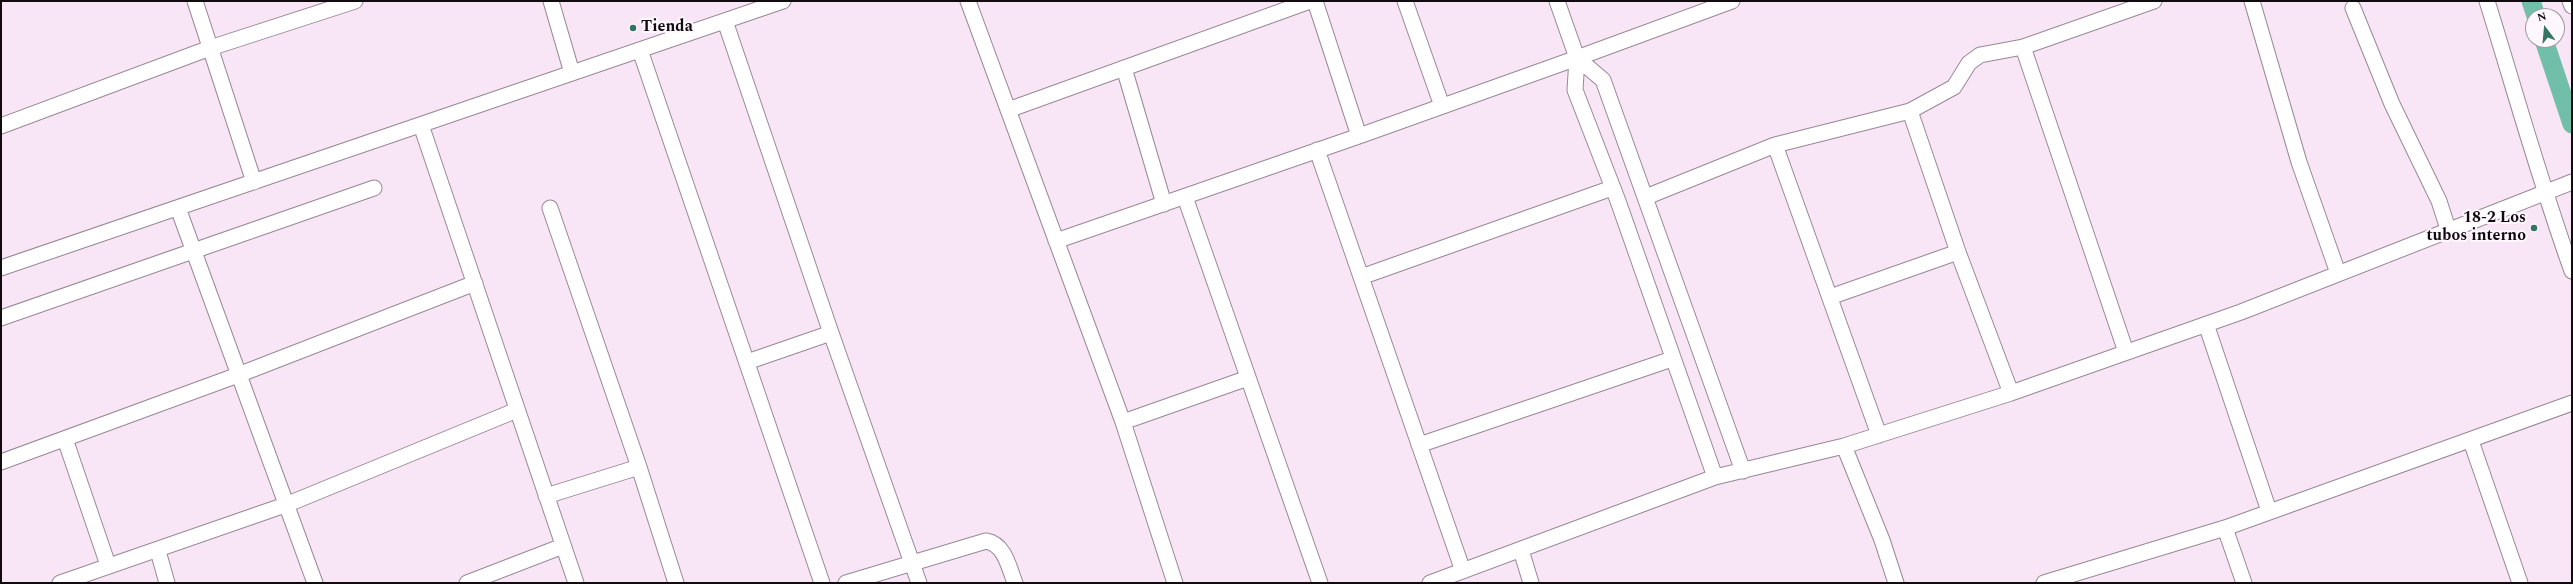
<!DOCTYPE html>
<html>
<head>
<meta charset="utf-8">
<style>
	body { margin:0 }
	#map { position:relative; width:2573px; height:584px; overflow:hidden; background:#f8e6f6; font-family:Spectral,serif }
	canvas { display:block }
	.frame { position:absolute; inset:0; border:2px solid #110b10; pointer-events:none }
	.north { position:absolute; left:2525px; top:8px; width:40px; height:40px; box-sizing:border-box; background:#fef7fd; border:1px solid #9f999e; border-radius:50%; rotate:344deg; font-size:11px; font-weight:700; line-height:16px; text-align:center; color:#110b10 }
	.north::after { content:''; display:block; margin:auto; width:14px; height:18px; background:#347463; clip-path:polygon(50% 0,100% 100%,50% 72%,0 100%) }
</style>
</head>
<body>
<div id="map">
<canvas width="2573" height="584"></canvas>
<div class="frame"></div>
<div class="north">N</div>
</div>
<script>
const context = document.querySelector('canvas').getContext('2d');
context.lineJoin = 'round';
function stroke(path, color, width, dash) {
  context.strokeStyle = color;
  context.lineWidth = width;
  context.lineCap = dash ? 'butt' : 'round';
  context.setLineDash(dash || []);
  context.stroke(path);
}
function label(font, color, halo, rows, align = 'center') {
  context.font = font + ' Spectral,serif';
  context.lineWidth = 4;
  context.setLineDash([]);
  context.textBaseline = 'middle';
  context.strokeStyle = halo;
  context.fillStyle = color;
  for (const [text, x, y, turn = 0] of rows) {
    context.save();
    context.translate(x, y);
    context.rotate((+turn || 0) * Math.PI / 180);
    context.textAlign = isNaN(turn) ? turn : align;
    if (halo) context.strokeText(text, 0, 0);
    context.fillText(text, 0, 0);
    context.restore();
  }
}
const canal = new Path2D(`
	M 2531,1 L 2536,16
	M 2544,40 L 2572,124`);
const minor = new Path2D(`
	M 195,1 L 254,182
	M 551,1 L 572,73
	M 968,1 L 1123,422 L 1175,583
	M 1405,1 L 1442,106
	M 2252,1 L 2299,162 L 2338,273
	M 2487,1 C 2515,91 2540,182 2572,271
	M 2570,1 L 2572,6
	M 2353,8 L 2392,104 L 2439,201 L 2448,229
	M 725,21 L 831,333 L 919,583
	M 2023,47 L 2126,352
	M 640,50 L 822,583
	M 1577,58 L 1732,1
	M 1124,68 L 1164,204
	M 1008,110 L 1310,1
	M 1910,111 L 1958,252 L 2011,393
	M 421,125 L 576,583
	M 1,126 L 210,48 L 355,1
	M 1359,136 L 1577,58 L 1557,1
	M 1775,145 L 1879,435
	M 1317,150 L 1463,571
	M 1185,197 L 1320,583
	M 1646,197 L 1775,145 L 1910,111 L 1954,87 L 1969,63 L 1980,55 L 2023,47 L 2154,1
	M 178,208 L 315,583
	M 550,208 L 639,467 L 676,583
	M 1056,241 L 1359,136 L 1315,1
	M 1,268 L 783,1
	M 1361,277 L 1612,188
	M 1830,297 L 1958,252
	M 1,318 L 374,188
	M 2206,324 L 2269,511
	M 747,362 L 831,333
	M 1123,422 L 1248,378
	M 65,439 L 108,565
	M 2471,441 L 2520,583
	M 1419,445 L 1672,359
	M 1844,446 L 1882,540 L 1896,583
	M 1,462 L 238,375 L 475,283
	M 1715,477 L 1618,201 L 1575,90 L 1577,58 L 1603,80 L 1743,471
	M 546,496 L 639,467
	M 2225,528 L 2244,583
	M 1521,550 L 1531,583
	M 158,551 L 167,583
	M 60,583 L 288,504 L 517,410
	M 467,583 L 563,546
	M 846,583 L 986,541 C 1005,544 1009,568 1015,583
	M 1430,583 L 1715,477 L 1844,446 L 2011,393 L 2241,312 L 2572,182
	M 2044,583 L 2225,528 L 2572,403`);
const markers = [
	[633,28,4,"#347463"],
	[2534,228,4,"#347463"]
];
const poiNames = [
	["Tienda",641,28],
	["18-2 Los",2526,219,"right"],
	["tubos interno",2526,237,"right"]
];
stroke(canal, '#71bfa8', 19);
stroke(minor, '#988896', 17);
stroke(minor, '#fff', 15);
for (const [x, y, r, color] of markers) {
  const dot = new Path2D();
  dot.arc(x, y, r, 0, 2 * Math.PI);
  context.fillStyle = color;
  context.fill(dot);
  stroke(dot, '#fef7fd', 1.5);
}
label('bold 16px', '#110b10', '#fef7fd', poiNames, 'left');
</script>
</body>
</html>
